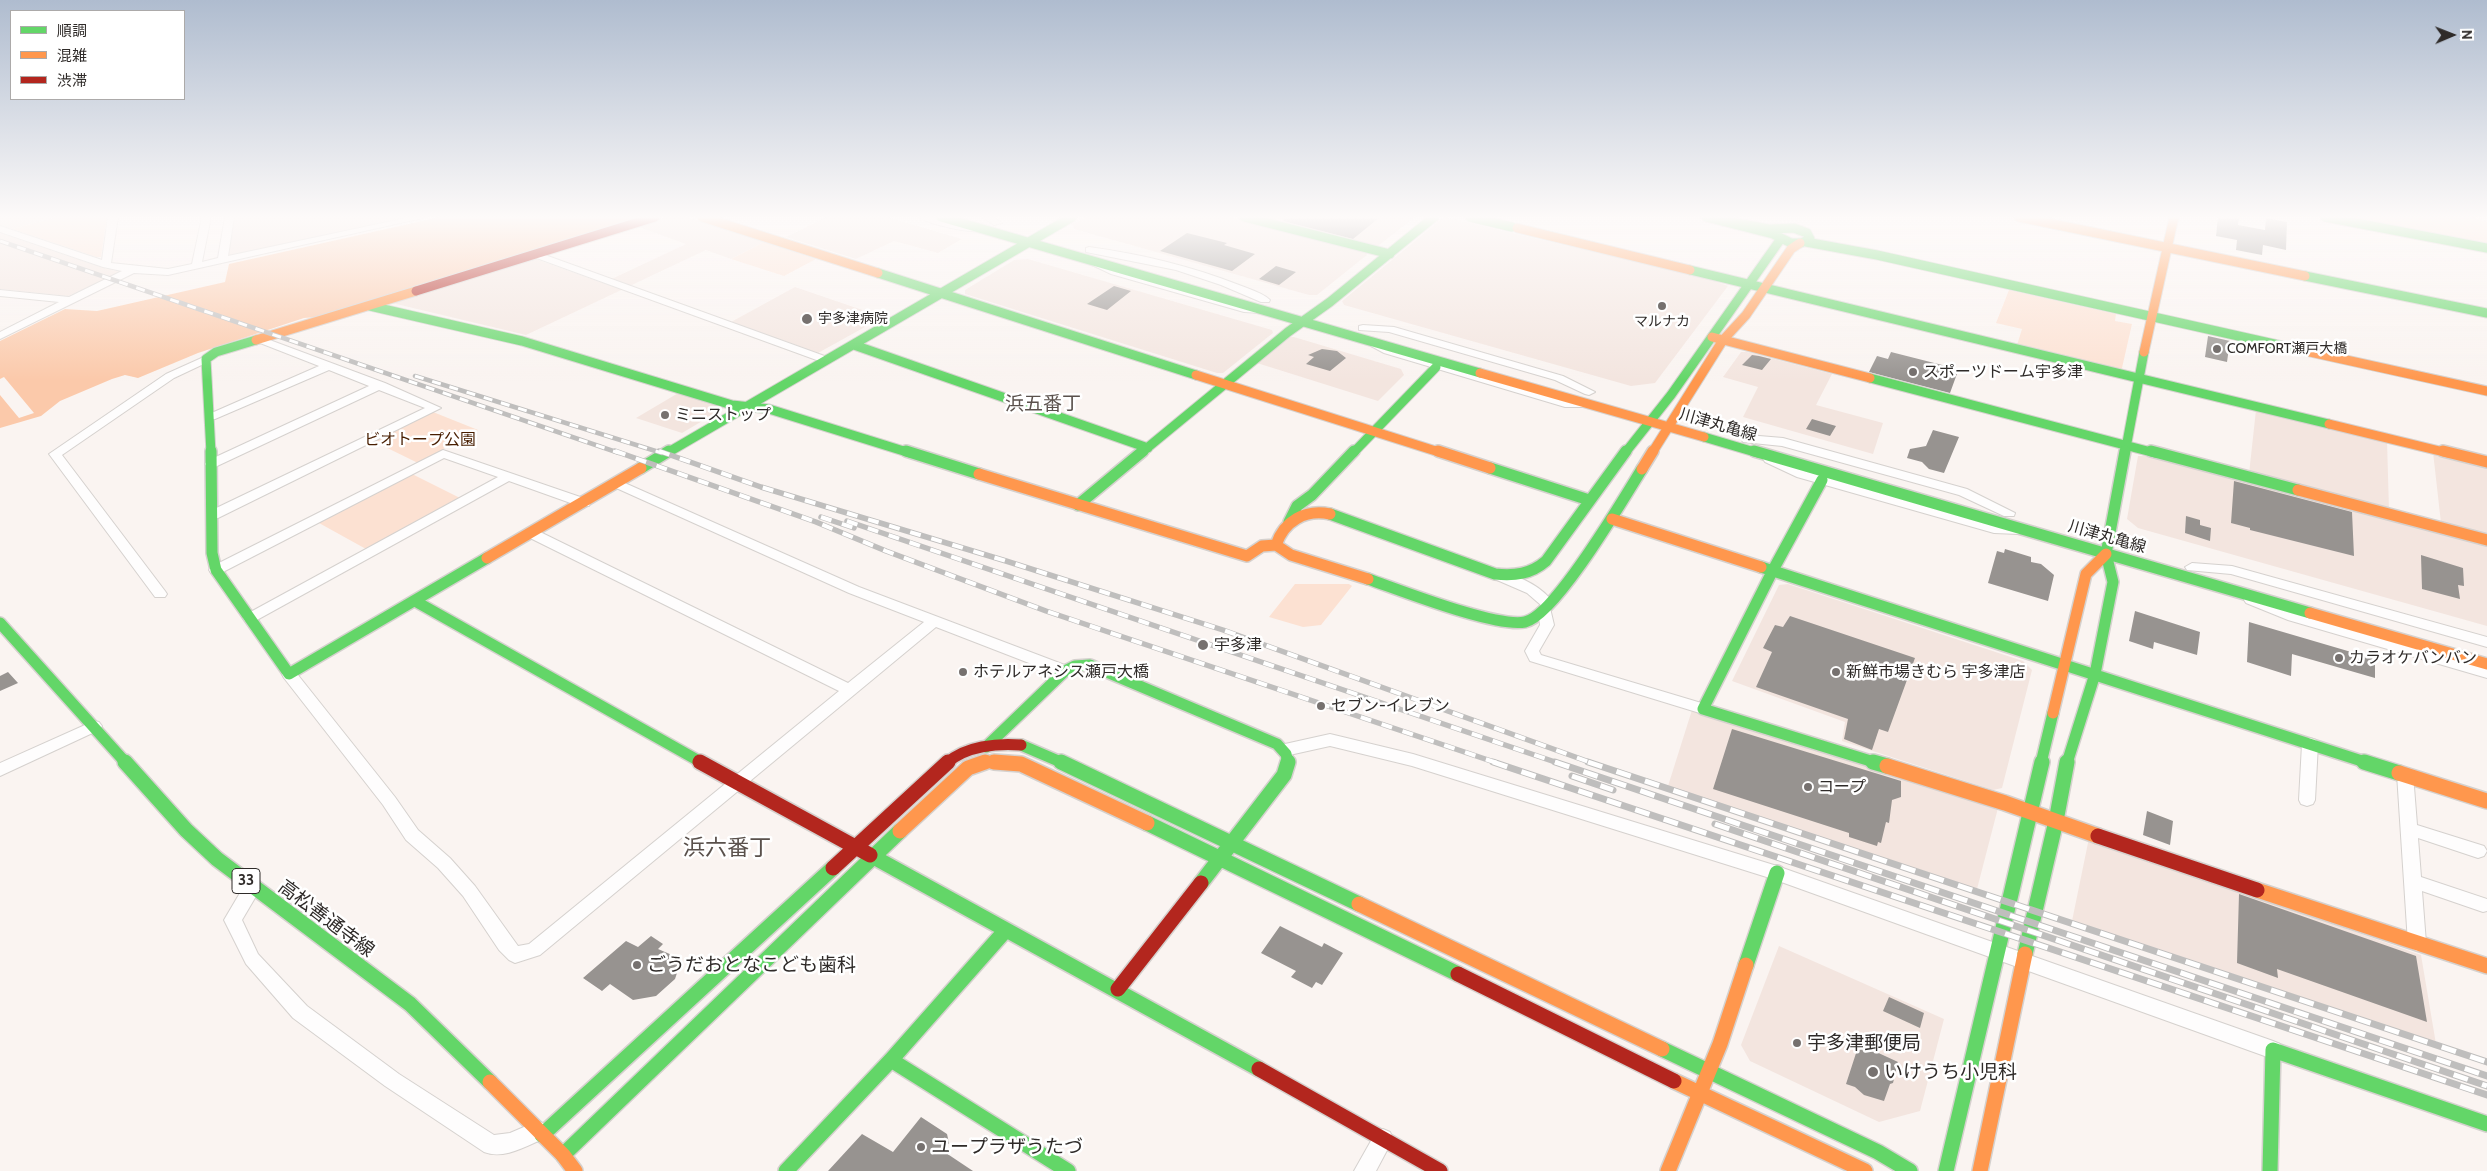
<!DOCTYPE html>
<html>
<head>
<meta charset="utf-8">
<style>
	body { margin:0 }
	#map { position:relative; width:2487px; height:1171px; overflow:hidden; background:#faf4f1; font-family:Cabin,"Noto Sans JP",sans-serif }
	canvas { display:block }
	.legend { position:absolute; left:10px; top:10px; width:175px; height:90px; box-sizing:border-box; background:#fff; border:1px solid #acaaa9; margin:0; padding:6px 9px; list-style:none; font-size:15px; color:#2f2b29 }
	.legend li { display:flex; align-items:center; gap:10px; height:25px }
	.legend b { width:25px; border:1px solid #acaaa9 }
	.north { position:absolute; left:2427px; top:10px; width:50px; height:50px; -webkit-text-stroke:4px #fff; paint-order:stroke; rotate:89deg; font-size:14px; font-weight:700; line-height:20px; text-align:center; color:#2f2b29 }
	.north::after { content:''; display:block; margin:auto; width:18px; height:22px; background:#2f2b29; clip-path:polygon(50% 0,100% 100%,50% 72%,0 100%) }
</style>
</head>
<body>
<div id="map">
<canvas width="2487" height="1171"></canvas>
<ul class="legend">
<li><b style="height:6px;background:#63d668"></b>順調</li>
<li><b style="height:6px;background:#ff974d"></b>混雑</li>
<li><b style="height:6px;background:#b3261e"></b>渋滞</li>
</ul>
<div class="north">N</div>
</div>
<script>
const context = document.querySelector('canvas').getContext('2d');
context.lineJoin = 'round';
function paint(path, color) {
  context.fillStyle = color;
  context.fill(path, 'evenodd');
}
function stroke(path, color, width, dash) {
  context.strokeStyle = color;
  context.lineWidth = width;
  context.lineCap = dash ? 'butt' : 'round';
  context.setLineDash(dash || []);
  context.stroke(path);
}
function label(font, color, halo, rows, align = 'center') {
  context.font = font + ' Cabin,"Noto Sans JP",sans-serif';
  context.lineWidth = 5;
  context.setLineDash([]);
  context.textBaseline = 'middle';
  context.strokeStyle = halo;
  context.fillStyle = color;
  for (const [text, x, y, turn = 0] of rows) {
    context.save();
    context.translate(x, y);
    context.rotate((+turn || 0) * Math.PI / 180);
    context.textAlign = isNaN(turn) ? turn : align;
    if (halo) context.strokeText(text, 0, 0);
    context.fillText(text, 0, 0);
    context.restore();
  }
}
const built = new Path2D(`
	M 0,217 L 57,217 L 12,229 L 0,226 Z
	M 233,217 L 413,217 L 231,256 L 228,256 Z
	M 666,217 L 686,217 L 764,242 L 731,259 L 706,250 L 526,335 L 392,303 L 394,301 L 533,258 L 603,283 L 686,244 L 636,226 Z
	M 827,217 L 887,217 L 962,239 L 938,253 L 894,241 L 856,259 L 786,237 Z
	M 1086,217 L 1229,217 L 1366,252 L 1367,255 L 1317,295 L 1309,295 L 1074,229 L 1073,224 Z
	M 1265,217 L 1415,217 L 1378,246 L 1373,247 L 1262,219 Z
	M 1444,217 L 1706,278 L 1728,286 L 1655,383 L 1631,386 L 1344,305 L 1342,301 Z
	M 0,233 L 107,269 L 122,272 L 68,296 L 0,289 Z
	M 1028,259 L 1272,330 L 1273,333 L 1223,373 L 1217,373 L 965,294 L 965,290 L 1014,260 Z
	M 795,287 L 883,317 L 818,353 L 731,322 Z
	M 1288,337 L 1294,337 L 1401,369 L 1404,375 L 1378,401 L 1257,363 Z
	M 1741,352 L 1747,352 L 1832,374 L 1816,405 L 1883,423 L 1873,454 L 1743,417 L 1758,387 L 1723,377 Z
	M 680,392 L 726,407 L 682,433 L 636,418 Z
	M 2256,410 L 2387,441 L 2389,510 L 2249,474 Z
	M 2433,452 L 2487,465 L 2487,535 L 2441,523 Z
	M 2138,456 L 2146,456 L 2487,544 L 2487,626 L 2138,528 L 2127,519 Z
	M 1788,584 L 2023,661 L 2032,670 L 2002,788 L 1993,790 L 1842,741 L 1845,722 L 1732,681 L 1779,585 Z
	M 1692,710 L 1998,808 L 1977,889 L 1668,786 Z
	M 2089,838 L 2421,955 L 2436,1044 L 2072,921 Z
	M 1779,946 L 1944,1019 L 1920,1111 L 1879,1122 L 1750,1061 L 1741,1045 Z`);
const green = new Path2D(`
	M 57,217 L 107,217 L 101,257 L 96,257 L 12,229 Z
	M 2335,217 L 2472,217 L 2487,222 L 2487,245 Z
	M 764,242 L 816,259 L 784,276 L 731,259 Z
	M 2009,290 L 2116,314 L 2115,321 L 2132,324 L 2122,368 L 2116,369 L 2017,345 L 2022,329 L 1996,323 Z
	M 433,412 L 478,430 L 418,463 L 373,441 Z
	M 412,474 L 460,498 L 366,549 L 319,523 Z
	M 1295,584 L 1349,584 L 1352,586 L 1321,625 L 1303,627 L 1269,617 Z`);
const water = new Path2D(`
	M 440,217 L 641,217 L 317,317 L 304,318 L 198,353 L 138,378 L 125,375 L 112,379 L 60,401 L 41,416 L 0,428 L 0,395 L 19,418 L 34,413 L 4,377 L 0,379 L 0,341 L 65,309 L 97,311 L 225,282 L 229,264 Z`);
const building = new Path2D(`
	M 1284,217 L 1380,217 L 1353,239 L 1283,221 Z
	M 2218,217 L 2239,217 L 2238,225 L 2265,230 L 2266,218 L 2287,222 L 2286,250 L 2263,245 L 2262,255 L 2236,250 L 2237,240 L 2216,236 Z
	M 1187,233 L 1227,243 L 1224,245 L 1255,254 L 1232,271 L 1160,251 Z
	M 1276,266 L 1296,272 L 1279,285 L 1259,279 Z
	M 1114,286 L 1131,291 L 1107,310 L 1087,304 Z
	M 2208,336 L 2230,341 L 2227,362 L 2205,357 Z
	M 1322,349 L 1337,351 L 1346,358 L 1330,371 L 1306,364 L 1314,357 L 1308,355 Z
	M 1891,352 L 1954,368 L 1953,370 L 1958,371 L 1950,393 L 1869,372 L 1877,356 L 1888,359 Z
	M 1752,355 L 1759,356 L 1771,359 L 1762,370 L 1742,365 Z
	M 1812,419 L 1836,426 L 1830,436 L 1806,429 Z
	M 1933,430 L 1959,437 L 1944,473 L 1929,469 L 1922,462 L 1907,458 L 1910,449 L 1926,446 Z
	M 2234,481 L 2352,512 L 2354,556 L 2250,530 L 2250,528 L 2231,523 Z
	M 2186,516 L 2200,520 L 2200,525 L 2211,528 L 2210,541 L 2185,533 Z
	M 2005,549 L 2031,557 L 2031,562 L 2041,564 L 2054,575 L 2048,601 L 1988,583 L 1997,551 L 2004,553 Z
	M 2421,555 L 2463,568 L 2464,586 L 2458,585 L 2460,599 L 2422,589 Z
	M 2135,611 L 2200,632 L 2197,655 L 2154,642 L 2153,649 L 2129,641 Z
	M 1790,616 L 1915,658 L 1888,732 L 1879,729 L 1872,750 L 1844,739 L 1848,719 L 1756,687 L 1772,652 L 1763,648 L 1775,625 L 1783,627 Z
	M 2249,622 L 2375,659 L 2375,678 L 2292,654 L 2291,676 L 2247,662 Z
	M 8,672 L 18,683 L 0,691 L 0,676 Z
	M 1732,729 L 1901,781 L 1901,797 L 1892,800 L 1889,823 L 1886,822 L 1881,843 L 1878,842 L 1877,846 L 1849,837 L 1849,833 L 1713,789 Z
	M 2147,811 L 2173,821 L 2170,845 L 2143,835 Z
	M 2239,894 L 2416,956 L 2427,1022 L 2277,969 L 2278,978 L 2237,963 Z
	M 1280,926 L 1322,947 L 1324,943 L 1343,953 L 1322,985 L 1316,982 L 1312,988 L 1291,977 L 1296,971 L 1261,953 Z
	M 651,936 L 663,944 L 658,949 L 672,955 L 678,960 L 678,970 L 675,979 L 656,996 L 633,1000 L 610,984 L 602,991 L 583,978 L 626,941 L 638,947 Z
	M 1889,997 L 1924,1013 L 1920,1028 L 1883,1011 Z
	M 1859,1044 L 1898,1062 L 1893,1083 L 1890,1084 L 1884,1101 L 1864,1095 L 1855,1087 L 1846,1084 Z
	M 921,1117 L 947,1134 L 949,1143 L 943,1151 L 973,1171 L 828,1171 L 862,1134 L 893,1152 Z`);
const street = new Path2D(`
	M 108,217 L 118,217 L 111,263 L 168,269 L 192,264 L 202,217 L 211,217 L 202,262 L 218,258 L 225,217 L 234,217 L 228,256 L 411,217 L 427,217 L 168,275 L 134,273 L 0,339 L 0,332 L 59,302 L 0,296 L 0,290 L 69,297 L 122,271 L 103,267 L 0,232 L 0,226 L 102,260 Z
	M 919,217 L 933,217 L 985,229 C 976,236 928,224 919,217 Z
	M 982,217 L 993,217 L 1002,223 L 994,225 Z
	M 1089,247 C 1140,254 1191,266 1239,285 C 1249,289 1263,293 1270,300 L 1269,302 L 1261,302 L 1221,285 L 1176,270 L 1086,252 L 1086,248 Z
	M 534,251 L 830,358 L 831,360 L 830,362 L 822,362 L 531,256 L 531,252 Z
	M 1093,259 L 1117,270 L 1245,306 L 1265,308 L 1266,310 L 1261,313 L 1244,312 L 1111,274 L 1090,264 L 1088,262 Z
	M 1363,325 L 1394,327 L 1563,376 L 1595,392 L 1589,395 L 1585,394 L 1555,380 L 1389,332 L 1359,330 L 1359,326 Z
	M 259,336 L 385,383 L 441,408 L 218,518 L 208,518 L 207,515 L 208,512 L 425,408 L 379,390 L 215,467 L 207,467 L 205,464 L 207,461 L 369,386 L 329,370 L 215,419 L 207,419 L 207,415 L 319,366 L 255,341 L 255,337 Z
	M 1375,341 L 1440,365 L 1569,402 L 1590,401 L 1596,404 L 1590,407 L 1565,407 L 1384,353 L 1371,346 L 1371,342 Z
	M 206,356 L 210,357 L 210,361 L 174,378 L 62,455 L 165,591 L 167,594 L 165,597 L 155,597 L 49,454 L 166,374 Z
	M 1747,435 L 1783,438 L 1967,489 L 2015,513 L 2014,516 L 2004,516 L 1959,495 L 1782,446 L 1743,442 L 1741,439 L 1743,436 Z
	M 443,450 L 589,500 L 590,503 L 589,506 L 579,506 L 509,481 L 255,621 L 245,621 L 243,618 L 245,615 L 498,477 L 444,458 L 221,573 L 211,573 L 209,570 L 211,567 Z
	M 1769,455 L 1805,471 L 1995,525 L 2019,526 L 2026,530 L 2019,534 L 1994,533 L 1797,477 L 1765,462 L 1763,459 Z
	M 618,480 L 859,587 L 1070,667 L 1072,671 L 1070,675 L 1060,675 L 936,627 L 540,955 L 515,963 L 509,960 L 499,950 L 463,896 L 438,868 L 406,840 L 383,805 L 284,678 L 282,674 L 284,670 L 294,670 L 395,797 L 418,830 L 450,858 L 475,886 L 518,946 L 529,944 L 839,691 L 526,536 L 524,533 L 526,530 L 536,530 L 848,683 L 924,622 L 849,593 L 614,487 L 612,484 Z
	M 2192,563 L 2232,566 L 2487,637 L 2487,647 L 2231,574 L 2187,570 L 2185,567 Z
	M 1495,570 C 1516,575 1542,585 1554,604 L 1550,608 L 1554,625 L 1539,651 L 1541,655 L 1708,705 L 1711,709 L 1708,713 L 1703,714 L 1530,661 L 1525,651 L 1540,625 L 1538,610 L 1542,606 L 1527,593 L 1490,577 L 1488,574 L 1490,571 Z
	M 2251,596 L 2298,614 L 2487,668 L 2487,678 L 2288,620 L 2246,603 L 2244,600 L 2246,597 Z
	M 94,721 L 99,722 L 102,726 L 99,730 L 0,776 L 0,763 Z
	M 1330,734 L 1413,754 L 1777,866 L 2273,1041 L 2280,1044 L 2283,1050 L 2280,1056 L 2273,1059 L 1773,879 L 1412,766 L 1330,746 L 1285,756 L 1279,754 L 1277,750 L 1279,746 L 1285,744 Z
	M 2310,738 L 2316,740 L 2318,744 L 2315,800 L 2313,804 L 2307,806 L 2301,804 L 2299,800 L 2302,744 L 2304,740 Z
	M 2405,768 L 2411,770 L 2413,774 L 2417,825 L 2484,846 L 2487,851 L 2484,856 L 2478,858 L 2418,838 L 2421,877 L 2487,899 L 2487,911 L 2483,912 L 2422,891 L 2426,943 L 2423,948 L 2417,951 L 2411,948 L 2408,943 L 2397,774 L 2399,770 Z
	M 253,879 L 259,881 L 262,886 L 242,920 L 258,954 L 307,1006 L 399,1074 L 494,1135 L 510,1133 L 538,1121 L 545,1124 L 548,1131 L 545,1138 C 526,1146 504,1160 484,1152 L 385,1086 L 293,1018 L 246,964 L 224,920 L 247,881 Z
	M 1383,1129 L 1390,1132 L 1393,1139 L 1376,1171 L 1354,1171 L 1376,1132 Z`);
const fastFar2 = new Path2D(`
	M 941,217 L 1480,373
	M 1244,217 L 1390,254
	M 1470,217 L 1512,227
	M 1706,217 L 1710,218
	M 1707,217 L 1710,218
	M 2325,217 L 2487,248
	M 1710,218 L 1769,229 L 1794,228 L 1807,233 L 1810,239 L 1801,243 L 1791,243 L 1773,234 Z
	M 1806,242 L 1877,255 L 2301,350
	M 1690,270 L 2329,424
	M 878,273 L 1196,375
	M 2305,276 L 2487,313
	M 370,306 L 522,341 L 732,405 L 769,409 L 910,453
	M 854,345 L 1148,448
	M 1870,378 L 2155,453
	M 1704,437 L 1758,453
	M 211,453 L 206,359 L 216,352 L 256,340
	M 667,453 L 1072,217
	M 1141,453 L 1288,332 L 1330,302 L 1434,217
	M 1353,453 L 1436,367
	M 1625,453 L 1671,395 L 1780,240
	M 2125,453 L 2144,352`);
const fastFar1 = new Path2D(`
	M 211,451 L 212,553 L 216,570 L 289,674 L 487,558
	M 906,451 L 979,474
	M 1754,451 L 2310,613
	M 2151,451 L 2298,490
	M 641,468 L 669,451
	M 1490,468 L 1589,500
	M 1822,480 L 1773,570 L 1703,709 L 1877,763
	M 1078,505 L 1143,451
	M 1330,514 L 1495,574 C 1515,576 1531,574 1546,561 L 1626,451
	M 1289,522 L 1297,506 L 1312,495 L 1354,451
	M 1761,567 L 2368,763
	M 1368,579 C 1400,590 1496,628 1525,622 C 1555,616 1624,498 1642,469
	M 415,601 L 699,761
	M 0,623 L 126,763
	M 1021,745 L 1063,763
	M 986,747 L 1065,671 L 1075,666 L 1090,665 L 1277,744 L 1286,754 L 1288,763
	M 2041,763 L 2053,713
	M 2067,763 L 2095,674 L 2113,582 L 2106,554 L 2125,451`);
const fast = new Path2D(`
	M 125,762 L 186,830 L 217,859 L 410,1004 L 490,1082
	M 1061,762 L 1359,904
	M 1873,762 L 1887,766
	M 2364,762 L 2399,773
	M 1147,823 L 1458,974
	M 870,855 L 1259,1069
	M 1201,883 L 1284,775 L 1288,762
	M 2025,954 L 2056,821 L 2067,762
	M 1746,965 L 1777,873
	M 1662,1049 L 1878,1152 L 1910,1171
	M 891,1060 L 1068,1171
	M 542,1135 L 833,868
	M 563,1155 L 900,831
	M 786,1171 L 891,1060 L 1005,931
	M 1946,1171 L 2042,762
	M 2270,1171 L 2273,1050 L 2487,1124`);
const slowFar2 = new Path2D(`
	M 702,217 L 878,273
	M 2019,217 L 2305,276
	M 1517,228 L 1690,270
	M 1712,337 L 1870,378
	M 256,340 L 416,291
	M 2301,350 L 2487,391
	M 2144,352 L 2174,217
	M 1480,373 L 1704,437
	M 1196,375 L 1442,453
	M 2329,424 L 2448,453
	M 1652,453 L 1723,340 L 1746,315 L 1791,249 L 1800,243`);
const slowFar1 = new Path2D(`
	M 1438,451 L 1490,468
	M 2443,451 L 2487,462
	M 1642,469 L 1653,451
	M 979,474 L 1247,556 L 1262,546 L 1276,545
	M 2298,490 L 2487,540
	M 1330,514 C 1305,509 1284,521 1276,545 L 1291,555 L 1368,579
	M 1612,519 L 1761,567
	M 487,558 L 641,468
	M 2310,613 L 2487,664
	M 2053,713 L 2086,574 L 2106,554
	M 982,763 L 987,761 L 1008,763`);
const slow = new Path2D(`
	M 994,762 L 1021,764 L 1147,823
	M 1887,766 L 2005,803 L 2098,836
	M 2399,773 L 2487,801
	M 900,831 L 968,768 L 985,762
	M 2257,890 L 2487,966
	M 1359,904 L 1662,1049
	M 1674,1081 L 1865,1171
	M 490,1082 L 563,1155 L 575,1171
	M 1668,1171 L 1720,1044 L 1746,965
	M 1980,1171 L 2025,954`);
const jamFar2 = new Path2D(`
	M 416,291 L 655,217`);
const jamFar1 = new Path2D(`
	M 699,761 L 702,763
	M 947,763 C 965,746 998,743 1021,745`);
const jam = new Path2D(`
	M 700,762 L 870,855
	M 2098,836 L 2257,890
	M 833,868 L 948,762
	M 1458,974 L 1674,1081
	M 1118,989 L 1201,883
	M 1259,1069 L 1440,1171`);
const railFar2 = new Path2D(`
	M 0,241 L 619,453
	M 415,376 L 662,453`);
const railFar1 = new Path2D(`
	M 615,451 L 816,522 L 886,551 L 1046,611 L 1497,763
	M 659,451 L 761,487 L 1006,561 L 1223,630 L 1592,763
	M 821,517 L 854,528
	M 847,521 L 1558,763`);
const rail = new Path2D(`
	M 1493,762 L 2487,1095
	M 1555,762 L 2487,1076
	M 1588,762 L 2487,1062
	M 1572,776 L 1613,790
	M 1715,824 L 2487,1086`);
const markers = [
	[1662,306,5,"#76716f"],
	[807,319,6,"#76716f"],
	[2217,349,5,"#76716f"],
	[1913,372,5,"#76716f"],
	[665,415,5,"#76716f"],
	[1203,645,6,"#76716f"],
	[2339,658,5,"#76716f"],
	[963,672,5,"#76716f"],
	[1836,672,5,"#76716f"],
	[1321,706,5,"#76716f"],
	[1808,787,5,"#76716f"],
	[637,965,5,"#76716f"],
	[1797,1043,5,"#76716f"],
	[1873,1072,6,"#76716f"],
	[921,1147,5,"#76716f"]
];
const farPoinames = [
	["宇多津病院",818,319],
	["マルナカ",1662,322,"center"],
	["COMFORT瀬戸大橋",2227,349]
];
const shields = [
	[246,881,28]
];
const shieldNames = [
	["33",246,881]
];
const poiNames = [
	["スポーツドーム宇多津",1923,372],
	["ミニストップ",675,415],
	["宇多津",1214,645],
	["カラオケバンバン",2349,658],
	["ホテルアネシス瀬戸大橋",973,672],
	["新鮮市場きむら 宇多津店",1846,672],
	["セブン-イレブン",1331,706],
	["コープ",1818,787]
];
const streetNames = [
	["川津丸亀線",1718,425,16],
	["川津丸亀線",2107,537,16]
];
const parkNames = [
	["ビオトープ公園",420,440]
];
const quarterNames = [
	["浜五番丁",1043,404]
];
const nearStreetnames = [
	["高松善通寺線",326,919,37]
];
const nearPoinames = [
	["ごうだおとなこども歯科",647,965],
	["宇多津郵便局",1807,1043],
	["いけうち小児科",1884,1072],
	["ユープラザうたづ",931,1147]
];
const nearQuarternames = [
	["浜六番丁",727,849]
];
paint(built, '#f3e5df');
paint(green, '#fce1d2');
paint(water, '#fbc9aa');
paint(building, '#979390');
stroke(street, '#d5d1ce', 2);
stroke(fastFar2, '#d5d1ce', 11);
stroke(fastFar1, '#d5d1ce', 14);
stroke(fast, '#d5d1ce', 18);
stroke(slowFar2, '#d5d1ce', 11);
stroke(slowFar1, '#d5d1ce', 14);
stroke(slow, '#d5d1ce', 18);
stroke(jamFar2, '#d5d1ce', 11);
stroke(jamFar1, '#d5d1ce', 14);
stroke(jam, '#d5d1ce', 18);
paint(street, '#fefdfd');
stroke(fastFar2, '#63d668', 9);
stroke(fastFar1, '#63d668', 11);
stroke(fast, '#63d668', 15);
stroke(slowFar2, '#ff974d', 9);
stroke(slowFar1, '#ff974d', 11);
stroke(slow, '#ff974d', 15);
stroke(jamFar2, '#b3261e', 9);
stroke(jamFar1, '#b3261e', 11);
stroke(jam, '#b3261e', 15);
stroke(railFar2, '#bfbebd', 4.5);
stroke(railFar1, '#bfbebd', 5.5);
stroke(rail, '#bfbebd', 7);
stroke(railFar2, '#fff', 3, [9]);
stroke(railFar1, '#fff', 4, [11]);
stroke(rail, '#fff', 5, [15]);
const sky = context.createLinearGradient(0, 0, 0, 381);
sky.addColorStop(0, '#afbccf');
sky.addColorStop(0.57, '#fdfaf9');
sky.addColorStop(1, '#fdfaf900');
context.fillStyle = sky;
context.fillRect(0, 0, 2487, 381);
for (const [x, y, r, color] of markers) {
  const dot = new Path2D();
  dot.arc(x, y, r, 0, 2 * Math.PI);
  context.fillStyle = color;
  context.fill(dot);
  stroke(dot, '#fff', 2);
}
label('14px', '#2f2b29', '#fff', farPoinames, 'left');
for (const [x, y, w] of shields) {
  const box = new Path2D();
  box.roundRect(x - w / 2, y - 12.5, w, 25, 4);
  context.fillStyle = '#fff';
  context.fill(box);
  stroke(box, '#2f2b29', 1);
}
label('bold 15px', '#2f2b29', null, shieldNames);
label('16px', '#2f2b29', '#fff', poiNames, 'left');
label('16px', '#2f2b29', '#fff', streetNames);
label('16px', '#481e00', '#fff', parkNames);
label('19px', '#5a514c', '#fff', quarterNames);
label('19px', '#2f2b29', '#fff', nearStreetnames);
label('19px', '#2f2b29', '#fff', nearPoinames, 'left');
label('22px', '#5a514c', '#fff', nearQuarternames);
</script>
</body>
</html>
